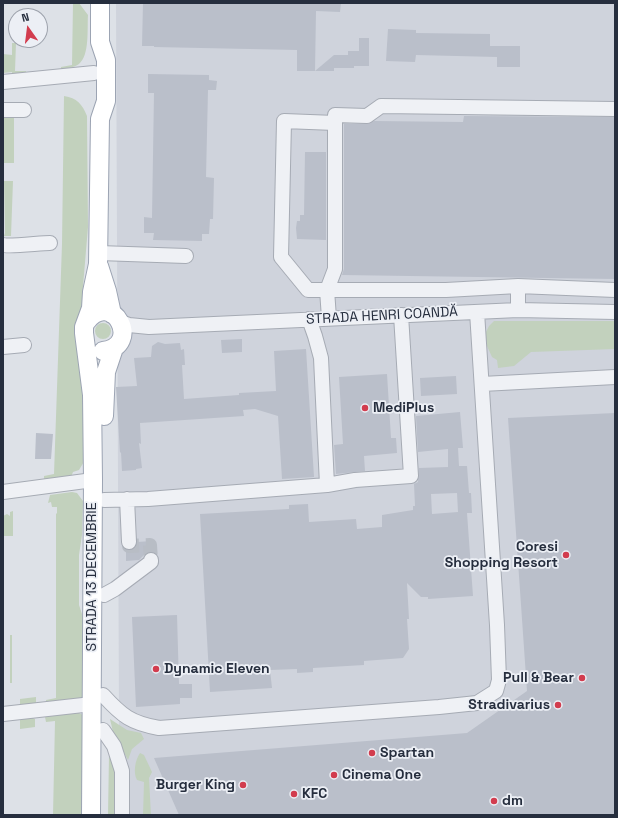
<!DOCTYPE html>
<html>
<head>
<meta charset="utf-8">
<style>
	body { margin:0 }
	#map { position:relative; width:618px; height:818px; overflow:hidden; background:#dde1e7; font-family:"Space Grotesk",sans-serif }
	canvas { display:block }
	.frame { position:absolute; inset:0; border:4px solid #262e3e; pointer-events:none }
	.north { position:absolute; left:8px; top:8px; width:40px; height:40px; box-sizing:border-box; background:#eceff5; border:1px solid #9da2ac; border-radius:50%; rotate:346deg; font-size:11px; font-weight:700; line-height:16px; text-align:center; color:#262e3e }
	.north::after { content:''; display:block; margin:auto; width:14px; height:18px; background:#d23c4e; clip-path:polygon(50% 0,100% 100%,50% 72%,0 100%) }
</style>
</head>
<body>
<div id="map">
<canvas width="618" height="818"></canvas>
<div class="frame"></div>
<div class="north">N</div>
</div>
<script>
const context = document.querySelector('canvas').getContext('2d');
context.lineJoin = 'round';
function paint(path, color) {
  context.fillStyle = color;
  context.fill(path, 'evenodd');
}
function stroke(path, color, width, dash) {
  context.strokeStyle = color;
  context.lineWidth = width;
  context.lineCap = dash ? 'butt' : 'round';
  context.setLineDash(dash || []);
  context.stroke(path);
}
function label(font, color, halo, rows, align = 'center') {
  context.font = font + ' "Space Grotesk",sans-serif';
  context.lineWidth = 3.5;
  context.setLineDash([]);
  context.textBaseline = 'middle';
  context.strokeStyle = halo;
  context.fillStyle = color;
  for (const [text, x, y, turn = 0] of rows) {
    context.save();
    context.translate(x, y);
    context.rotate((+turn || 0) * Math.PI / 180);
    context.textAlign = isNaN(turn) ? turn : align;
    if (halo) context.strokeText(text, 0, 0);
    context.fillText(text, 0, 0);
    context.restore();
  }
}
const built = new Path2D(`
	M 116,3 L 615,3 L 615,815 L 117,815 L 119,717 Z`);
const green = new Path2D(`
	M 73,3 L 79,3 L 88,15 C 87,28 90,55 79,64 C 74,68 67,68 61,69 L 61,67 L 72,65 Z
	M 12,43 L 16,43 L 15,71 L 26,71 L 26,73 L 12,75 L 12,72 L 3,73 L 3,54 L 12,55 Z
	M 64,96 C 77,98 82,104 87,116 L 88,227 L 82,298 L 81,351 L 85,460 L 79,470 L 73,472 L 71,477 L 44,481 L 44,476 L 54,474 L 62,244 Z
	M 3,113 L 14,114 L 14,163 L 4,163 Z
	M 4,181 L 13,181 L 11,236 L 4,236 L 5,233 Z
	M 494,321 L 615,321 L 615,349 L 531,352 L 514,366 L 498,368 L 497,360 L 492,357 L 487,346 L 485,334 L 489,326 Z
	M95 331a8 8 0 1 1 16 0a8 8 0 1 1-16 0Z
	M 72,492 L 77,493 L 83,501 L 82,535 L 79,555 L 79,605 L 86,626 L 83,697 L 79,700 L 46,704 L 46,700 L 56,698 L 56,514 L 57,513 L 57,507 L 52,507 L 51,502 L 48,503 L 50,495 Z
	M 13,511 L 13,536 L 4,536 L 3,516 L 7,514 L 10,516 L 10,512 Z
	M 10,635 L 12,635 L 12,683 L 10,683 Z
	M 36,697 L 36,704 L 20,706 L 20,699 Z
	M 79,713 L 83,715 L 85,815 L 53,815 L 55,721 L 46,722 L 45,717 L 48,715 Z
	M 31,717 L 35,719 L 35,727 L 20,729 L 20,719 Z
	M 110,719 L 127,730 L 141,733 L 144,739 L 132,749 L 128,760 L 113,732 Z
	M 140,753 L 144,755 L 152,772 L 149,778 L 151,815 L 143,815 L 144,782 L 137,780 C 133,773 135,760 140,753 Z
	M 109,755 L 116,773 L 115,815 L 108,815 Z`);
const building = new Path2D(`
	M 143,3 L 341,3 L 340,12 L 316,11 L 315,71 L 297,71 L 297,50 L 154,47 L 154,46 L 142,46 Z
	M 388,29 L 416,30 L 416,33 L 490,34 L 490,46 L 520,46 L 520,67 L 497,67 L 497,57 L 416,55 L 415,62 L 386,61 Z
	M 359,38 L 369,38 L 369,66 L 354,66 L 354,68 L 334,68 L 334,71 L 315,71 L 334,55 L 348,55 L 348,51 L 359,51 Z
	M 148,74 L 209,75 L 209,80 L 217,81 L 216,90 L 208,90 L 206,177 L 214,178 L 213,219 L 210,219 L 209,234 L 202,234 L 202,241 L 153,240 L 154,233 L 144,233 L 144,217 L 152,218 L 154,93 L 148,93 Z
	M 464,116 L 615,117 L 615,279 L 342,275 L 344,269 L 344,124 L 367,124 L 374,121 L 463,122 Z
	M 305,152 L 326,152 L 326,240 L 297,239 L 296,228 L 297,221 L 300,221 L 300,215 L 304,215 Z
	M 242,339 L 242,352 L 222,353 L 221,340 Z
	M 158,342 L 165,344 L 180,343 L 181,350 L 184,349 L 185,365 L 182,365 L 184,399 L 239,395 L 239,393 L 276,391 L 274,351 L 306,349 L 314,477 L 282,479 L 278,416 L 255,409 L 243,410 L 244,416 L 140,423 L 141,444 L 139,443 L 142,468 L 136,469 L 136,470 L 122,471 L 121,452 L 120,453 L 116,387 L 137,386 L 134,358 L 151,357 L 152,346 Z
	M 387,374 L 391,438 L 396,438 L 397,453 L 364,456 L 365,471 L 336,474 L 334,445 L 343,444 L 339,377 Z
	M 456,376 L 457,394 L 421,396 L 420,378 Z
	M 460,412 L 463,448 L 458,448 L 459,466 L 467,466 L 469,493 L 471,493 L 472,513 L 467,513 L 473,596 L 428,599 L 428,597 L 421,597 L 407,583 L 409,619 L 407,619 L 409,649 L 403,658 L 364,661 L 364,665 L 313,668 L 313,672 L 297,673 L 297,669 L 270,670 L 272,688 L 210,692 L 200,514 L 289,509 L 289,505 L 308,504 L 309,522 L 356,519 L 357,529 L 382,527 L 382,515 L 413,510 L 413,506 L 415,506 L 414,484 L 418,482 L 419,468 L 448,467 L 448,449 L 418,452 L 416,416 ZM 457,493 L 458,512 L 432,514 L 431,494 Z
	M 615,413 L 615,815 L 179,815 L 154,758 L 467,733 L 527,691 L 508,418 Z
	M 36,433 L 53,434 L 51,459 L 35,459 Z
	M 152,541 L 153,552 L 146,553 L 139,560 L 126,561 L 126,550 L 130,550 L 134,549 L 137,542 Z
	M 177,615 L 179,684 L 192,684 L 192,698 L 180,698 L 180,704 L 136,707 L 132,617 Z`);
const minorTunnel = new Path2D(`
	M 129,542 L 129,546 L 150,545 L 151,560`);
const minor = new Path2D(`
	M 3,82 L 94,73
	M 3,110 L 24,110
	M 335,123 L 284,121 L 281,257 L 308,290 L 446,290 L 518,286 L 615,290
	M 3,245 C 9,247 41,243 50,243
	M 99,253 L 186,256
	M 518,310 L 518,286
	M 329,318 L 327,290 L 335,269 L 335,115 L 367,116 L 381,106 L 615,109
	M 309,319 L 315,336 L 321,358 L 327,485
	M 121,322 L 129,325 L 149,327 L 518,310 L 615,312
	M 3,347 L 24,345
	M 482,384 L 615,377
	M 3,492 L 93,480
	M 127,499 L 129,542
	M 104,500 L 148,499 L 327,485 L 355,480 L 411,476 L 401,315
	M 104,595 L 115,589 L 151,562 L 151,560
	M 103,695 C 122,716 131,723 159,728 L 439,707 L 477,703 L 496,691 L 499,680 L 497,625 L 477,312
	M 3,714 L 92,704
	M 103,730 L 114,746 L 122,771 L 122,815`);
const major = new Path2D(`
	M 99,266 L 107,291 L 112,314
	M 87,321 C 113,289 143,346 103,351
	M 104,416 L 106,372 L 114,348
	M 91,815 L 93,480 L 92,395 L 84,333 L 84,327 L 91,308 L 92,292 L 98,264 L 100,119 L 106,101 L 106,60 L 100,42 L 100,3`);
const markers = [
	[365,408,4,"#d23c4e"],
	[566,555,4,"#d23c4e"],
	[156,669,4,"#d23c4e"],
	[582,678,4,"#d23c4e"],
	[558,705,4,"#d23c4e"],
	[372,753,4,"#d23c4e"],
	[334,775,4,"#d23c4e"],
	[243,785,4,"#d23c4e"],
	[294,794,4,"#d23c4e"],
	[494,801,4,"#d23c4e"]
];
const streetNames = [
	["STRADA HENRI COANDĂ",382,316,-3],
	["STRADA 13 DECEMBRIE",92,577,-90]
];
const poiNames = [
	["MediPlus",373,408],
	["Coresi",558,547,"right"],
	["Shopping Resort",558,563,"right"],
	["Dynamic Eleven",164,669],
	["Pull & Bear",574,678,"right"],
	["Stradivarius",550,705,"right"],
	["Spartan",380,753],
	["Cinema One",342,775],
	["Burger King",235,785,"right"],
	["KFC",302,794],
	["dm",502,801]
];
paint(built, '#cfd3dc');
paint(green, '#c2d1bd');
paint(building, '#babfca');
stroke(minorTunnel, '#b8bdc5', 14, [14, 7]);
stroke(minor, '#a6abb4', 16);
stroke(major, '#9ca4b3', 20);
stroke(minor, '#eff1f5', 14);
stroke(major, '#fff', 18);
for (const [x, y, r, color] of markers) {
  const dot = new Path2D();
  dot.arc(x, y, r, 0, 2 * Math.PI);
  context.fillStyle = color;
  context.fill(dot);
  stroke(dot, '#eceff5', 1.5);
}
label('14px', '#262e3e', '#eceff5', streetNames);
label('bold 14px', '#262e3e', '#eceff5', poiNames, 'left');
</script>
</body>
</html>
